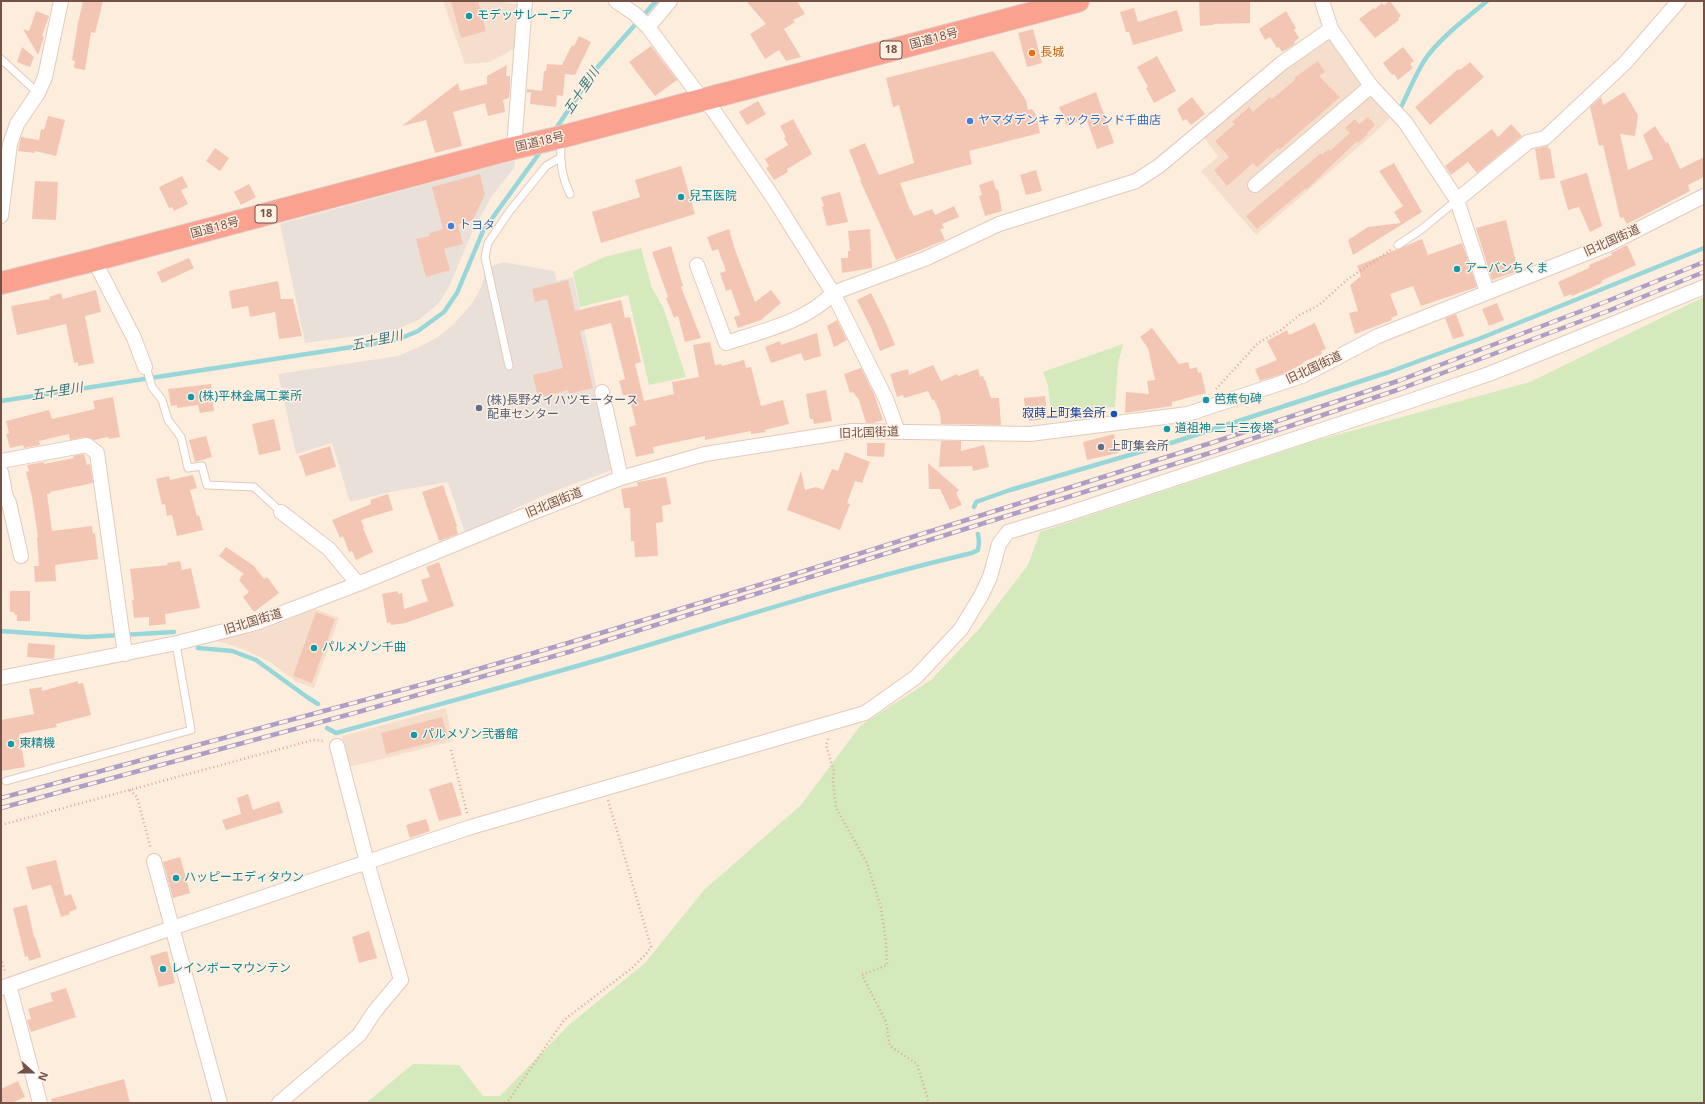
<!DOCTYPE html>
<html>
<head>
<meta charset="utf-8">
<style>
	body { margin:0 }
	#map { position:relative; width:1705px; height:1104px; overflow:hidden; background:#fdeddd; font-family:"Noto Sans",sans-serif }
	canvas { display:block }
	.frame { position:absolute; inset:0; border:2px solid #735145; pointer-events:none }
	.north { position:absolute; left:12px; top:1052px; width:40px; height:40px; -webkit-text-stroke:3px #fff1e4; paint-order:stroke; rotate:111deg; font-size:11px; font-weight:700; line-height:16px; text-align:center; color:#735145 }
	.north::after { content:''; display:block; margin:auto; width:14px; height:18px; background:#735145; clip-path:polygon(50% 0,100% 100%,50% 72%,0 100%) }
</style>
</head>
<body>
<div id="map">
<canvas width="1705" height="1104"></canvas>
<div class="frame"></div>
<div class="north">N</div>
</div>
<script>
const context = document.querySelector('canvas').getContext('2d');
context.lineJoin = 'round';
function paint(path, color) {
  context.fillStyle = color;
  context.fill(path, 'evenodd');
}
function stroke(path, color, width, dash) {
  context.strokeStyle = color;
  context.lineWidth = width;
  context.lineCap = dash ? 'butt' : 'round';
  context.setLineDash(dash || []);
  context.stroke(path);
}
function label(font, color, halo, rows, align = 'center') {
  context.font = font + ' "Noto Sans","Noto Sans JP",sans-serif';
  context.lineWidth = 3;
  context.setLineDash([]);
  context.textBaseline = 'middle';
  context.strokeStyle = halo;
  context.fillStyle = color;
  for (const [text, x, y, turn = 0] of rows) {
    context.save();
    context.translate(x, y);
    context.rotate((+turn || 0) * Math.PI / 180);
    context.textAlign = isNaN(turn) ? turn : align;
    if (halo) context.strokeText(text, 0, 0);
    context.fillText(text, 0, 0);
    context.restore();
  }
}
const residential = new Path2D(`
	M 443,1 L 495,1 L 517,4 L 514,49 L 490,62 L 465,64 Z
	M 1328,38 L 1332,40 L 1391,117 L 1370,137 L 1256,235 L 1201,171 L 1218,157 L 1203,136 L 1283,68 Z
	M 316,609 L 339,618 L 314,688 L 297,682 L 270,662 L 246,650 L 214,640 L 252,632 L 256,632 Z
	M 446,708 L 453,741 L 350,767 L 342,736 Z`);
const industrial = new Path2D(`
	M 515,160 L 514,168 L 494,193 L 474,228 L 449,287 L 438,304 L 420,319 L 394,331 L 305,343 L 280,224 Z
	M 503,262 L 554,271 L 557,281 L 573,277 L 614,469 L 555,491 L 514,509 L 506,517 L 465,533 L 448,482 L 390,492 L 350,502 L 332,443 L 296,454 L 278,374 L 398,356 L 421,346 L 438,337 L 454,324 L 473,302 L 481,287 L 487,268 Z`);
const green = new Path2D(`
	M 641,248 L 652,288 L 663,307 L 686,377 L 649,385 L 628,295 L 580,307 L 573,272 L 604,257 Z
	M 1704,297 L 1704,1103 L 366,1103 L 413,1064 L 459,1065 L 483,1096 L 500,1096 L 570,1024 L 645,963 L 704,890 L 801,805 L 860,726 L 931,680 L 979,629 L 1028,565 L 1040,532 L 1318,440 L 1530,382 Z
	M 1123,344 L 1118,364 L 1115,407 L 1078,411 L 1051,416 L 1048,385 L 1043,372 Z`);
const stream = new Path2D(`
	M 1401,107 C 1409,91 1416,73 1426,58 C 1442,36 1466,19 1487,1
	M 555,130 L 596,69 L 656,1
	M 1,401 L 385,342 L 399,339 L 418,331 L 444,312 L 457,293 L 483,231 L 543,148
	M 974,507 L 976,502 L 1010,490 L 1174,442 L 1389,372 L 1481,338 L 1704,248
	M 1,631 L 86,637 L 174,632
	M 198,648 L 232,651 L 256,660 L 307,697 L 318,704
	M 327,728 L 336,733 C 425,708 515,684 605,658 C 727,622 848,582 972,553 L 978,550 L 979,542 L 978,534`);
const building = new Path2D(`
	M 83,1 L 103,1 L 95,33 L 91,32 L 85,70 L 74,68 L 75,61 L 72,60 L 78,23 Z
	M 451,1 L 478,1 L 486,31 L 461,38 Z
	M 746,1 L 797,1 L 805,14 L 793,20 L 795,22 L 784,29 L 801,57 L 786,61 L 779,50 L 765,59 L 750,34 L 766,24 Z
	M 1199,1 L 1250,1 L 1250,23 L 1213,24 L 1213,25 L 1200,26 Z
	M 1390,1 L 1401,16 L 1398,18 L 1399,20 L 1375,38 L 1359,19 L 1374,8 L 1375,9 L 1382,3 L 1384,5 Z
	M 1134,8 L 1138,22 L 1177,10 L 1183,31 L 1133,45 L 1129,32 L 1126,32 L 1120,12 Z
	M 36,11 L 49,16 L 42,36 L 44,37 L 38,55 L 23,29 L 29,31 Z
	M 1286,11 L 1296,28 L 1294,30 L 1299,38 L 1294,42 L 1295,44 L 1282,52 L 1279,47 L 1277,48 L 1270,37 L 1265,40 L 1259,29 Z
	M 1033,29 L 1042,63 L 1027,67 L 1018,33 Z
	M 579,36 L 591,42 L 575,75 L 565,74 L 563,96 L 557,95 L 556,107 L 530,104 L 531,92 L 527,93 L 527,89 L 542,91 L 544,71 L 546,71 L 547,64 L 562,65 L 572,45 L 574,46 Z
	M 651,46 L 677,80 L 655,96 L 629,62 Z
	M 22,47 L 34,57 L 30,67 L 17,62 Z
	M 1403,47 L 1414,61 L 1410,64 L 1413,68 L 1398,80 L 1394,74 L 1392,75 L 1383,63 Z
	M 993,51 L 1026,100 L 1028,110 L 1032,109 L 1036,115 L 1040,133 L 969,151 L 972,164 L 900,183 L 910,210 L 911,210 L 914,216 L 932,209 L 935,215 L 954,206 L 959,217 L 942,224 L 944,228 L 940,229 L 945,240 L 896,260 L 860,180 L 861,180 L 849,150 L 865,143 L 879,175 L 914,163 L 899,105 L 893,107 L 886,78 Z
	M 1157,56 L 1176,91 L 1154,103 L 1146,88 L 1148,87 L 1137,67 Z
	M 1318,61 L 1325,72 L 1319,76 L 1340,97 L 1279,150 L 1278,148 L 1257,167 L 1253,163 L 1227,186 L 1214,170 L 1229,157 L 1215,141 L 1235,124 L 1232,122 L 1249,107 L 1253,112 L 1270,97 L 1272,99 L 1295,80 L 1294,78 Z
	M 1470,62 L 1484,77 L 1430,125 L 1415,107 L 1458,69 L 1460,70 Z
	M 507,65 L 506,76 L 510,76 L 510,88 L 509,98 L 503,100 L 505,112 L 488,116 L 485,103 L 453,112 L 462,146 L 435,153 L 426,120 L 402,126 L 458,83 L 460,91 L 487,84 L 487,76 Z
	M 1096,92 L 1114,143 L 1097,149 L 1086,118 L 1067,126 L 1059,107 Z
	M 1624,92 L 1638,115 L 1635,136 L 1620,134 L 1628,170 L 1653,159 L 1643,135 L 1655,126 L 1666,143 L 1668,142 L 1680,169 L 1704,157 L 1704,177 L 1688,185 L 1690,191 L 1627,224 L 1623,217 L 1620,218 L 1603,145 L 1599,146 L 1590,107 L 1601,97 L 1603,105 Z
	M 1192,97 L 1205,114 L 1191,125 L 1186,119 L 1183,121 L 1177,109 Z
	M 758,101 L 766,114 L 747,125 L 739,112 Z
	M 48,116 L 65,120 L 56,156 L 35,151 L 35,153 L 18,151 L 21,137 L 39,140 L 41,129 L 44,130 Z
	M 1368,117 L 1375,125 L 1367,133 L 1368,134 L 1358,143 L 1357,141 L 1307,189 L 1306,188 L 1257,229 L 1246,216 L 1321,153 L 1322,155 L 1328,149 L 1330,151 L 1350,133 L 1345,128 L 1355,119 L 1359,124 Z
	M 793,119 L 812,154 L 787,169 L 788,172 L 774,180 L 766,168 L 769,166 L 765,159 L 788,145 L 784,138 L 786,137 L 780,126 Z
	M 1511,124 L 1522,136 L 1477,173 L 1468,162 L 1451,175 L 1445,166 L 1492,129 L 1498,137 Z
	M 1548,146 L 1548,149 L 1550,148 L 1555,178 L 1540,180 L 1535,149 Z
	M 215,148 L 229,158 L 220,171 L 206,161 Z
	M 1394,163 L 1422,212 L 1353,255 L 1348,240 L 1368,227 L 1401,223 L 1394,212 L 1403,206 L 1379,171 Z
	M 681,166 L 695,214 L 601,243 L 592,212 L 640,197 L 635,180 Z
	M 1036,170 L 1042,191 L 1026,195 L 1020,175 Z
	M 1587,173 L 1602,226 L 1590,232 L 1579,207 L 1568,210 L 1560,181 Z
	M 480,174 L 485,194 L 473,220 L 458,224 L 463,244 L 444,249 L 450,270 L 426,277 L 416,239 L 430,236 L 429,233 L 443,229 L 432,187 Z
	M 182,176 L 188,187 L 181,190 L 188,204 L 174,211 L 172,207 L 169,208 L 159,187 Z
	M 993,180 L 996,190 L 998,189 L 1002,211 L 985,216 L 979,196 L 982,195 L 979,185 Z
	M 35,181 L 58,182 L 56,220 L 32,219 Z
	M 249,184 L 256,197 L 241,205 L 234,192 Z
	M 840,192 L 848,222 L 827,226 L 822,207 L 824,206 L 821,197 Z
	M 1506,220 L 1518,271 L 1492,280 L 1476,228 Z
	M 729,229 L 735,250 L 755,302 L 771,290 L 781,303 L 761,320 L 738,328 L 734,317 L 740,315 L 731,289 L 726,291 L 720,273 L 726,271 L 718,249 L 712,251 L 707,237 Z
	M 870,229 L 872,268 L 842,273 L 841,258 L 848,258 L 848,251 L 850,251 L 848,231 Z
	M 1422,239 L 1428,255 L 1462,243 L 1477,287 L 1421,306 L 1413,286 L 1390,294 L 1398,315 L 1391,318 L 1392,320 L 1355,334 L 1349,313 L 1358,311 L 1350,285 L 1361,276 L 1357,266 Z
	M 1627,245 L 1636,265 L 1601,281 L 1602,283 L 1572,296 L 1571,294 L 1564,297 L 1558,282 L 1587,269 L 1590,267 L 1589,265 L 1612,255 L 1611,253 Z
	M 671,246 L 683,286 L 681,287 L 701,338 L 685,342 L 678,316 L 674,318 L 666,298 L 668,297 L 652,252 Z
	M 189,258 L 194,268 L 162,283 L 157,272 Z
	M 568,280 L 575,311 L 621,300 L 625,318 L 630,317 L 641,362 L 635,364 L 644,401 L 674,394 L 672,382 L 699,377 L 693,345 L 710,342 L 715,365 L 721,364 L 722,366 L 744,360 L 746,368 L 751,367 L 761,406 L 783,400 L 789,424 L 765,430 L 766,432 L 751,434 L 751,431 L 705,440 L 705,436 L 653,447 L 654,453 L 636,457 L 629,427 L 636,425 L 629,395 L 623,395 L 619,381 L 625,379 L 611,323 L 580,331 L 593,388 L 569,394 L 568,390 L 538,398 L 533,375 L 563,368 L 547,299 L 535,302 L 532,289 Z
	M 278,281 L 281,299 L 293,299 L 302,336 L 279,339 L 275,312 L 250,317 L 248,306 L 232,309 L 229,291 Z
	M 96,290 L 101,312 L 85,316 L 94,363 L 78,366 L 78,362 L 74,363 L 66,324 L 17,335 L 11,306 L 50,299 L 49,297 L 61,293 L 63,299 Z
	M 871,293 L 886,323 L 895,345 L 880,351 L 871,328 L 857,300 Z
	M 1497,303 L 1504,320 L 1489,326 L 1482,309 Z
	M 1456,314 L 1464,336 L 1453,339 L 1445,318 Z
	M 837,320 L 847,340 L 834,347 L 827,326 Z
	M 1315,323 L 1326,349 L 1321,351 L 1322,354 L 1303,362 L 1304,363 L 1285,373 L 1260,381 L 1255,369 L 1277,360 L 1267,341 L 1287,330 L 1289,335 Z
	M 1152,328 L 1179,364 L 1188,362 L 1190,369 L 1197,367 L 1198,373 L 1201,372 L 1206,393 L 1172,402 L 1172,406 L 1125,413 L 1126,392 L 1149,394 L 1147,381 L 1155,380 L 1148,348 L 1140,337 Z
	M 817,333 L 821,356 L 804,361 L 801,353 L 771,363 L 765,347 L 780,341 L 781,345 Z
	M 933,365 L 941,381 L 957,374 L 958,376 L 978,369 L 980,377 L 983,376 L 984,380 L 985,380 L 991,398 L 999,398 L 1001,425 L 941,424 L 940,413 L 934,399 L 932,400 L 928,391 L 904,398 L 903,395 L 897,397 L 890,374 L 908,369 L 909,375 Z
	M 861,368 L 874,394 L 883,420 L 873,423 L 866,423 L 859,400 L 853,392 L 850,393 L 844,374 Z
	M 211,384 L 214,411 L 200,413 L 198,405 L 177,408 L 177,405 L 171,406 L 168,389 Z
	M 826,390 L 832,421 L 814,424 L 813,419 L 810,419 L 806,394 Z
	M 1045,396 L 1048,419 L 1029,421 L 1028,409 L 1025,410 L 1024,398 Z
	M 113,397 L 120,437 L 109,439 L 108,437 L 94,440 L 86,437 L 70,440 L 69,434 L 39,441 L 40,445 L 24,448 L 23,445 L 10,448 L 6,434 L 9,433 L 6,421 L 49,410 L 52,419 L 95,409 L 93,401 Z
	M 274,419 L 281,450 L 259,455 L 252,424 Z
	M 1114,434 L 1118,453 L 1087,460 L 1083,442 Z
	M 206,436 L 212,457 L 195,462 L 189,440 Z
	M 941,441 L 961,441 L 961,451 L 984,445 L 989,467 L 973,471 L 972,466 L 939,467 Z
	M 867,443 L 885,443 L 884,457 L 867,456 Z
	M 330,446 L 336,467 L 306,476 L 299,456 Z
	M 845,452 L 870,462 L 862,483 L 855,481 L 847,503 L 850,504 L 840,530 L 787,510 L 801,471 L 805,490 L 816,487 L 823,490 L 832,469 L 838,471 Z
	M 84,454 L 87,465 L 90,464 L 93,483 L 50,492 L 50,494 L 47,494 L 52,531 L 92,526 L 93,534 L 95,533 L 98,559 L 55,565 L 56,581 L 35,582 L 34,566 L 39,566 L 37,537 L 38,537 L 32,497 L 26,472 L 29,471 L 27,465 L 44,462 L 44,464 L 74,458 L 73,456 Z
	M 928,463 L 959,490 L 956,493 L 962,505 L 950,510 L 940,489 L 929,489 Z
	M 193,475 L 197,488 L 190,490 L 197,516 L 199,515 L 203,530 L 177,536 L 172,515 L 167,516 L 165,504 L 162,505 L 156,479 L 169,476 L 170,480 Z
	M 666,477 L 671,504 L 662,506 L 663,522 L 656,523 L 658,556 L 635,557 L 634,541 L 631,541 L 630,508 L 624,508 L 621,489 L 638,486 L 637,482 L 638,482 Z
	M 443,485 L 457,526 L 456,527 L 458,534 L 439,541 L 422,492 Z
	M 388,494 L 393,510 L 361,520 L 364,527 L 363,528 L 373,552 L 356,560 L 352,551 L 349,552 L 343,536 L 340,538 L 332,520 L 371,504 L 370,500 Z
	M 226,547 L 254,566 L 264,579 L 267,577 L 279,593 L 254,612 L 243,597 L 249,592 L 239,580 L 241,578 L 240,577 L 244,574 L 219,556 Z
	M 180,561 L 182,570 L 191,568 L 200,608 L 165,614 L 166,624 L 149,626 L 149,617 L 134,618 L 132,600 L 134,600 L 130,569 L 168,565 L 167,563 Z
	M 439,562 L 454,606 L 405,623 L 391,625 L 390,622 L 387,623 L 382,594 L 398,591 L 398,594 L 402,593 L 404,609 L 428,601 L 421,580 L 430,577 L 426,567 Z
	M 10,591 L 30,591 L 30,621 L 17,621 L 17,615 L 15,615 L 14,612 L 10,612 Z
	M 316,612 L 335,619 L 312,683 L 293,676 Z
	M 28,643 L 55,645 L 54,659 L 27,657 Z
	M 78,681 L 78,684 L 83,683 L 91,715 L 56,724 L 57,727 L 19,734 L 25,767 L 1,771 L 1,720 L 34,714 L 29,689 L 42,687 L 42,691 Z
	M 442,717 L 448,738 L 386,754 L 381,733 Z
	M 452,782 L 462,815 L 439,821 L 429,789 Z
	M 248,794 L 253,810 L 279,801 L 283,813 L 226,830 L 222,820 L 241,814 L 237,798 Z
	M 426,819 L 430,831 L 410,838 L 406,825 Z
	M 180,857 L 190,893 L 173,898 L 163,862 Z
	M 56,860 L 65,896 L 71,894 L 77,909 L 69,912 L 70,914 L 61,917 L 51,885 L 32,890 L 26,867 Z
	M 27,905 L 34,937 L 35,937 L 41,957 L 29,961 L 28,956 L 25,957 L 13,908 Z
	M 369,931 L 377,958 L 359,963 L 352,937 Z
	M 167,951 L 175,983 L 159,987 L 150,956 Z
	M 66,988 L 76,1017 L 31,1032 L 27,1020 L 31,1019 L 28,1009 L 53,1001 L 50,993 Z
	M 124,1079 L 130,1103 L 52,1103 L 51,1099 Z
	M 18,1081 L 25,1097 L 12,1103 L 3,1103 L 1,1098 L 1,1089 Z`);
const path = new Path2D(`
	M 1216,389 L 1258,343 L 1281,330 L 1298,316 L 1319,305 L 1348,279 L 1391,250
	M 828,739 L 826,745 L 834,772 L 833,781 L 836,808 L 867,863 L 881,908 L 886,943 L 887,965 L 862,975 L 886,1022 L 890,1046 L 917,1064 L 929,1103
	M 451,750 L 467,813
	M 130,790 L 137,797 L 151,849
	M 1,825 L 313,740 L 325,741
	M 1,958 L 5,972
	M 505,1103 L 509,1100 L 564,1020 L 632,968 L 646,954 L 651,947 L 608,800`);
const lane = new Path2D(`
	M 1,59 L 38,93
	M 561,140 C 560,161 561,175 570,194
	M 1398,245 L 1422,229 L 1457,200
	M 509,366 L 485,257 L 488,243 L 509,212 L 546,166 L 560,158
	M 145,367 L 147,370 L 152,387 L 162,400 L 168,420 L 181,437 L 188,468 L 202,466 L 207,485 L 254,487 L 281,512
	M 6,781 L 191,730 L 176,644`);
const street = new Path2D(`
	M 616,1 L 635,14 L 648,27
	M 670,1 L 648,27 L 695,90 L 714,111 L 774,199 L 833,293 L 886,399 L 898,432
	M 1322,1 L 1331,29 L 1371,86 L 1405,122 L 1457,200 L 1487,292
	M 514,148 L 525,1
	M 1255,185 L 1371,86
	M 1457,200 L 1528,142 L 1545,138 L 1625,63 L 1679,1
	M 1,216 L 10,144 L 17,124 L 38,93 L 45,77 L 61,1
	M 94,260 L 134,338 L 145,367
	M 697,265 L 726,343 C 762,331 806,322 833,293 L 927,258 L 999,224 L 1136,181 L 1159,166 L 1282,63 L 1331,29
	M 602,392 L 621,478
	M 1,461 L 87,445 L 97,453 L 125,654
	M 1,472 L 6,497 L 1,499
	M 6,497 L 9,503 L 21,556
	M 281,512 L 329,549 L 358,584
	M 1,678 L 177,643 L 256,623 L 358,584 L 521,517 L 621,478 L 705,454 L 852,431 L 1030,434 L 1188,414 L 1302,376 L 1378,336 L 1607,245 L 1704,196
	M 154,861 L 220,1103
	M 9,985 L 40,1103
	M 1,988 L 172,928 L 471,827 L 865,713 L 916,677 L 961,629 L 981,596 L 990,577 L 999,544 L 1008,532 L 1073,512 L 1410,401 L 1489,374 L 1704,287
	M 279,1103 L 359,1035 L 375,1011 L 401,980 L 367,862 L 337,746`);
const highway = new Path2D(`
	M 1,283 L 94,260 L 514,148 L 561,137 L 1078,1`);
const rail = new Path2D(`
	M 1,798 L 461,674 L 568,643 L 782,578 L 1211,443 L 1398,381 L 1605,302 L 1704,262
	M 1,808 L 358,712 L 572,651 L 1213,452 L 1400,389 L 1608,311 L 1704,272`);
const markers = [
	[469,16,4,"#0f9aa8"],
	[1032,53,4,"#e8710a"],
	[970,121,4,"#3f7fe0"],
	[681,197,4,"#0f9aa8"],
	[451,226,4,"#3f7fe0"],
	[1457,269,4,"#0f9aa8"],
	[191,397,4,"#0f9aa8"],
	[1206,400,4,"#0f9aa8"],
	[479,408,4,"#5c6f8a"],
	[1114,414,4,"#1a4fb4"],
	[1167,429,4,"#0f9aa8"],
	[1101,447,4,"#5c6f8a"],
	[314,648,4,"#0f9aa8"],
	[414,735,4,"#0f9aa8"],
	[11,744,4,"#0f9aa8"],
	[176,878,4,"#0f9aa8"],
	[163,969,4,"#0f9aa8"]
];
const shields = [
	[891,50,22],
	[266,214,22]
];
const shieldNames = [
	["18",891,50],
	["18",266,214]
];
const cultureNames = [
	["モデッサレーニア",477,16],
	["兒玉医院",689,197],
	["アーバンちくま",1465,269],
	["(株)平林金属工業所",199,397],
	["芭蕉句碑",1214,400],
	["道祖神 二十三夜塔",1175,429],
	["パルメゾン千曲",322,648],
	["パルメゾン弐番館",422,735],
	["東精機",19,744],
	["ハッピーエディタウン",184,878],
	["レインボーマウンテン",171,969]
];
const streetNames = [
	["国道18号",934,39,-15],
	["国道18号",540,142,-13],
	["国道18号",215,228,-15],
	["旧北国街道",1612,241,-24],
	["旧北国街道",1314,368,-25],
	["旧北国街道",869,433,-2],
	["旧北国街道",554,503,-22],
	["旧北国街道",253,622,-17]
];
const foodNames = [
	["長城",1040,53]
];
const shopNames = [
	["ヤマダデンキ テックランド千曲店",978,121],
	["トヨタ",459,226]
];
const serviceNames = [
	["(株)長野ダイハツモータース",487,401],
	["配車センター",487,415],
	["上町集会所",1109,447]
];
const transitNames = [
	["寂蒔上町集会所",1106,414]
];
const waterNames = [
	["五十里川",582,91,-56],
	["五十里川",377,341,-12],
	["五十里川",57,392,-9]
];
paint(residential, '#f5decb');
paint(industrial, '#eae0da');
paint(green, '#d4eabc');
stroke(stream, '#97d6d9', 4.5);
paint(building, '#f3c6b4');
stroke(lane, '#e3cabc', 9);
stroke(street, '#e3cabc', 16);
stroke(highway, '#dbd2cf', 24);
stroke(path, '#d7a998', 2.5, [1, 3]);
stroke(lane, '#fff', 7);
stroke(street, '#fff', 14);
stroke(highway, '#fba190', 22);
stroke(rail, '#ae9dc5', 4.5);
stroke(rail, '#fff1e4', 3, [9]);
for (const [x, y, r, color] of markers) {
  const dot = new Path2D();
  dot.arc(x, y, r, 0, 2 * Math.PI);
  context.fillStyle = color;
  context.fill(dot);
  stroke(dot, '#fff1e4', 1.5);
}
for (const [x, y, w] of shields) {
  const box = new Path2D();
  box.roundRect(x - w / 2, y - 9, w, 18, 3);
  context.fillStyle = '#fff1e4';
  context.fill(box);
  stroke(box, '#735145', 1);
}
label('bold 11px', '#735145', null, shieldNames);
label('12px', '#0d838f', '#fff1e4', cultureNames, 'left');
label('12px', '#735145', '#fff1e4', streetNames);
label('12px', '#c56008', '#fff1e4', foodNames, 'left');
label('12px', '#366cbe', '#fff1e4', shopNames, 'left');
label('12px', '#4e5e75', '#fff1e4', serviceNames, 'left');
label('12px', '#164399', '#fff1e4', transitNames, 'right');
label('italic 13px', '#39767a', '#fff1e4', waterNames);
</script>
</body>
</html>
